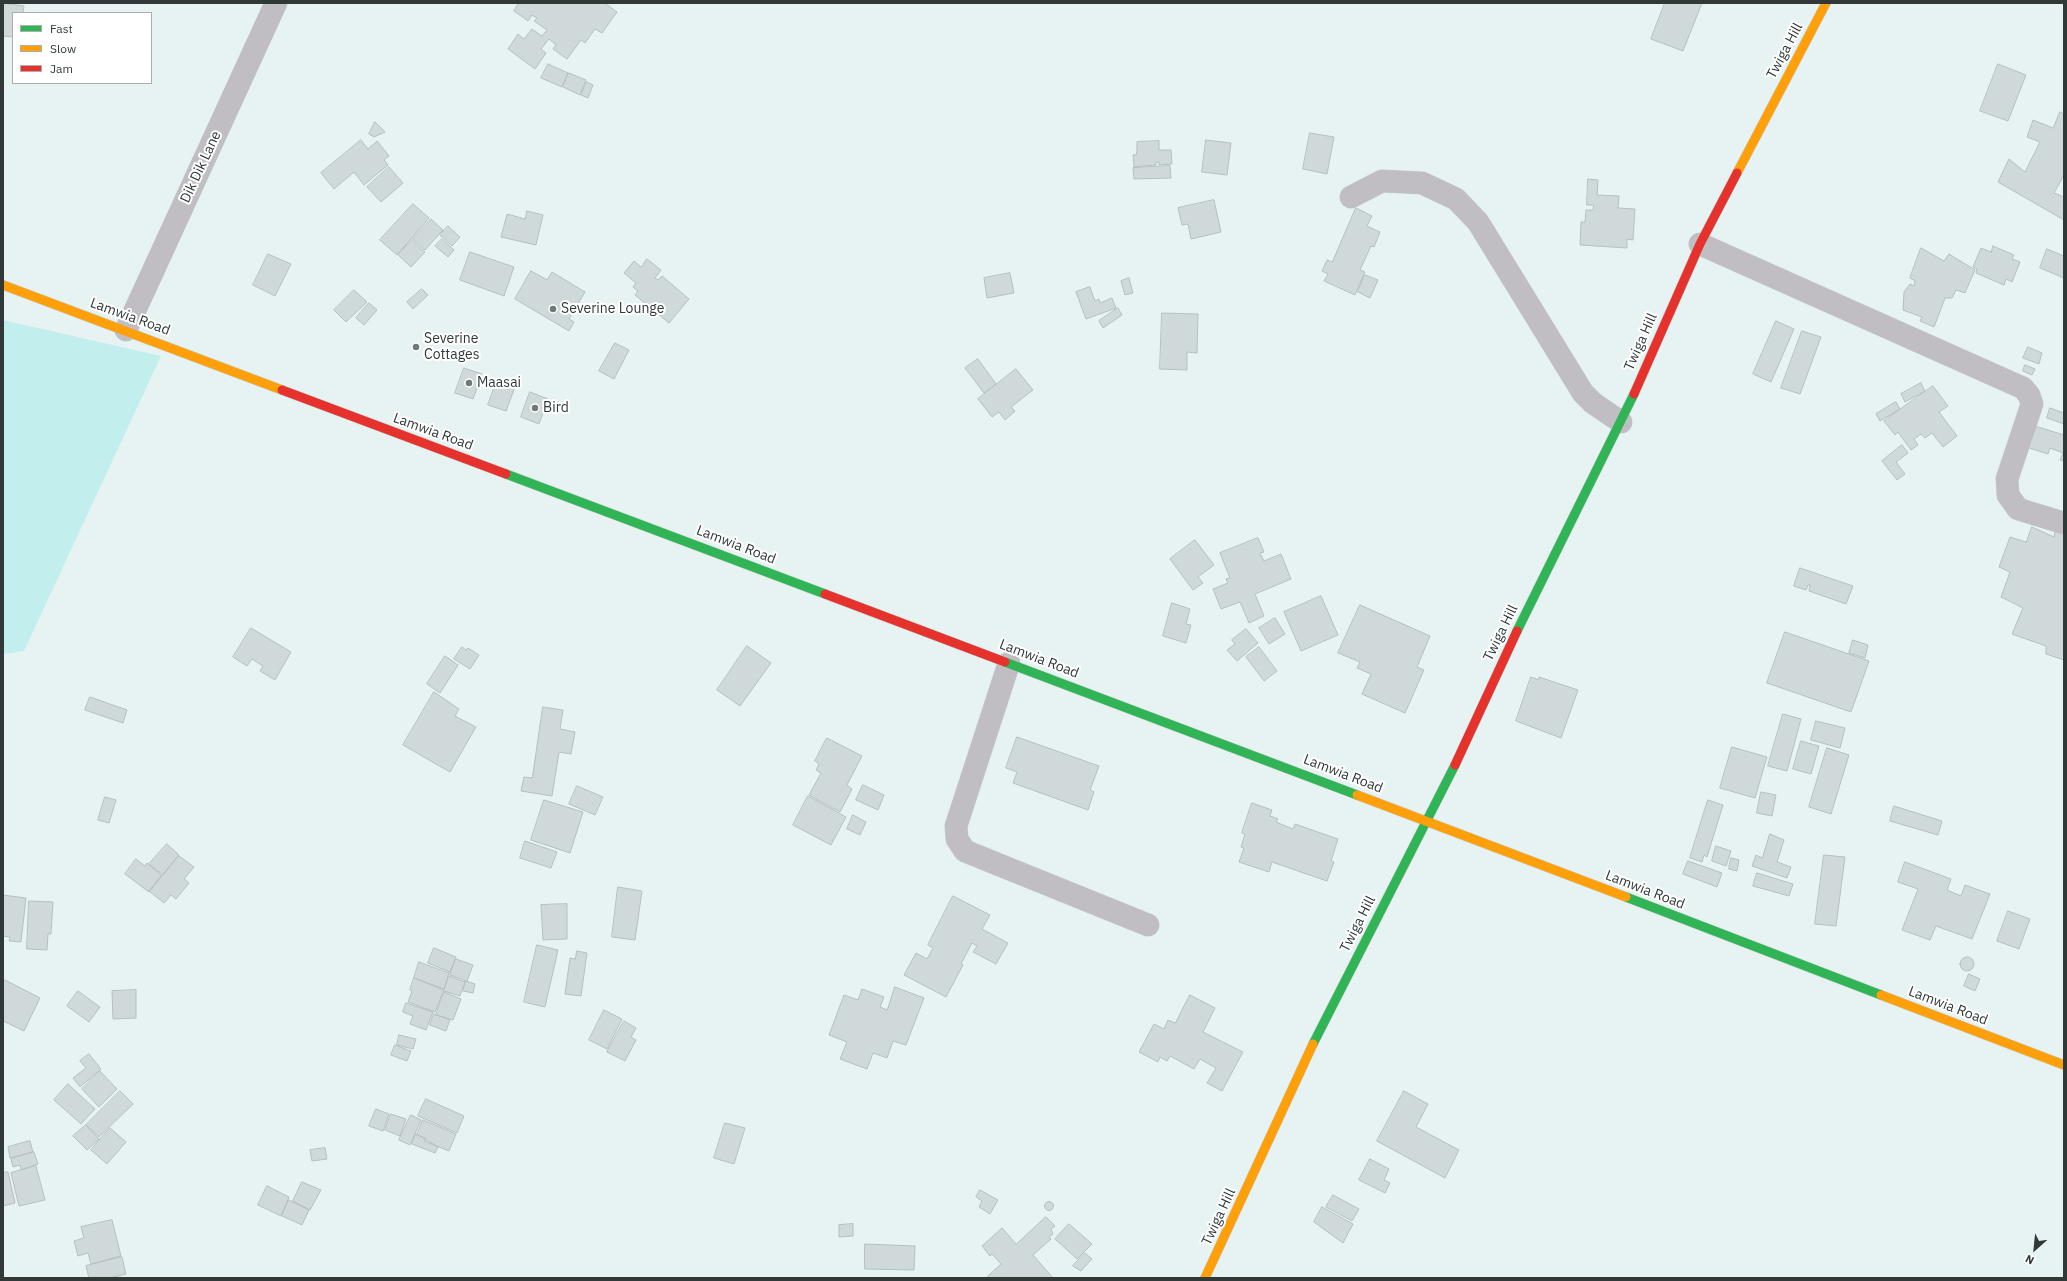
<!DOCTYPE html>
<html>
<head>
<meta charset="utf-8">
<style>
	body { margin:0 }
	#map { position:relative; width:2067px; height:1281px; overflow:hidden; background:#e7f3f3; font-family:"IBM Plex Sans",sans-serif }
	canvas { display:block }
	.frame { position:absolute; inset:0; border:4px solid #303838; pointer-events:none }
	.legend { position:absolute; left:12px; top:12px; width:140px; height:72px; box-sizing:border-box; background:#fff; border:1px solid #acafaf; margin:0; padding:5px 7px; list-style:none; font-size:12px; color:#303838 }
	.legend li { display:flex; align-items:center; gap:8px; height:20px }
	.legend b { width:20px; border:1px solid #acafaf }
	.north { position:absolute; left:2015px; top:1229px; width:40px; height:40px; -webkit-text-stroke:3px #fff; paint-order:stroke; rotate:207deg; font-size:11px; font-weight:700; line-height:16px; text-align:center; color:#303838 }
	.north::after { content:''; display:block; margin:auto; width:14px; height:18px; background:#303838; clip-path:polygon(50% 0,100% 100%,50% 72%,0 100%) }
</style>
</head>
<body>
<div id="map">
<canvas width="2067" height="1281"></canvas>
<div class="frame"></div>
<ul class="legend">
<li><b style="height:5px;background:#30b455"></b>Fast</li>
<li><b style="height:5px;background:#ff9f0a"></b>Slow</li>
<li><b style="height:5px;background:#e5322d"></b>Jam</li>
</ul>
<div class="north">N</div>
</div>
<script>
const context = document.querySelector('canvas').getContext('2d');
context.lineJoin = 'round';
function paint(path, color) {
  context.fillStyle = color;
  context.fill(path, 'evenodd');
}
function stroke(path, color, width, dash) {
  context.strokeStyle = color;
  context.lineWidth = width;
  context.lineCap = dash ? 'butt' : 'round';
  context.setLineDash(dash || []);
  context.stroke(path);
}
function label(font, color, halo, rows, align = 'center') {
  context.font = font + ' "IBM Plex Sans",sans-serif';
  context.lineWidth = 4;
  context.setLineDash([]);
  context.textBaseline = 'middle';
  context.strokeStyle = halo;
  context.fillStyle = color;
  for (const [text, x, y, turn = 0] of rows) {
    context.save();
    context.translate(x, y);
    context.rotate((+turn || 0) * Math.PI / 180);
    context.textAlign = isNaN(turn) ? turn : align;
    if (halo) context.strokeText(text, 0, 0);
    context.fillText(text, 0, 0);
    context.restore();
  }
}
const green = new Path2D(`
	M 3,320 L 161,356 L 24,651 L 3,654 Z`);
const building = new Path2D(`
	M 3,3 L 24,6 L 23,13 L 13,13 L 13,37 L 3,36 Z
	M 519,3 L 605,3 L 617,12 L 602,33 L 595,29 L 585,43 L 581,40 L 567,59 L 553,49 L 556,45 L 549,39 L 541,49 L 546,53 L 535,69 L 508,49 L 518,34 L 524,39 L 532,29 L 542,36 L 547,30 L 534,21 L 537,18 L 532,15 L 528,21 L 514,11 Z
	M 1665,3 L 1702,3 L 1683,51 L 1651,39 Z
	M 548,64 L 568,73 L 562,87 L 541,78 Z
	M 1998,64 L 2026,75 L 2008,121 L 1980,111 Z
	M 569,73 L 586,80 L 580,95 L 563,87 Z
	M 587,82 L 593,85 L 588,98 L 581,95 Z
	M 2060,112 L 2064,114 L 2064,175 L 2054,193 L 2064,197 L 2064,220 L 1998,182 L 2009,159 L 2025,172 L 2040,142 L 2027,137 L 2033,120 L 2053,128 Z
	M 375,122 L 385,132 L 374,137 L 369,134 Z
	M 1310,133 L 1334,137 L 1327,174 L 1303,169 Z
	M 361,140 L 368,149 L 377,141 L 389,156 L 384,160 L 388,165 L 364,185 L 354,172 L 334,189 L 321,173 Z
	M 1206,140 L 1231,143 L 1227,175 L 1202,172 Z
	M 1159,141 L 1159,150 L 1171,150 L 1172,164 L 1159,165 L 1159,162 L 1156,162 L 1156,165 L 1134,167 L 1133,155 L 1136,155 L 1137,151 L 1137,142 Z
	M 1170,166 L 1171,178 L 1134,179 L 1133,168 Z
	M 389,167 L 403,183 L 381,202 L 367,187 Z
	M 1588,179 L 1598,180 L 1597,195 L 1619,196 L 1618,208 L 1635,209 L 1633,240 L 1627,239 L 1627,248 L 1580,245 L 1581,222 L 1585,222 L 1586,210 L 1593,210 L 1594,205 L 1587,205 Z
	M 1214,200 L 1221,232 L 1191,239 L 1188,224 L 1182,225 L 1178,208 Z
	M 413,204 L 429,218 L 397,255 L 380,240 Z
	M 1356,208 L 1372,216 L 1367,226 L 1380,232 L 1374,247 L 1371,246 L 1360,270 L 1365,272 L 1355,295 L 1324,281 L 1328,274 L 1322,271 L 1327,260 L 1332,262 Z
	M 527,211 L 543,215 L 536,245 L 501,237 L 507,214 L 525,219 Z
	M 431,219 L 443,230 L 425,250 L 413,239 Z
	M 448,226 L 460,237 L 452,246 L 440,235 Z
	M 442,239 L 454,250 L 448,257 L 435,246 Z
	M 412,240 L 425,252 L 411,267 L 398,255 Z
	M 1993,246 L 2014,255 L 2012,259 L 2020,262 L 2012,282 L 2006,279 L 2004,285 L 1976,273 L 1977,269 L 1973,267 L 1981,248 L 1991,252 Z
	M 1921,248 L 1944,261 L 1949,254 L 1975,270 L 1965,293 L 1956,290 L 1952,298 L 1945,298 L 1934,327 L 1920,321 L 1922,317 L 1903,310 L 1904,292 L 1910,284 L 1914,286 L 1915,281 L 1910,278 Z
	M 2047,249 L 2064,256 L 2064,278 L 2040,268 Z
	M 470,252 L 514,267 L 504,296 L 460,280 Z
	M 268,254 L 291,264 L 275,296 L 253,285 Z
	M 647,259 L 661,270 L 655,278 L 658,280 L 662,276 L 689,299 L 669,323 L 635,295 L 638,291 L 633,287 L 636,283 L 624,273 L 634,261 L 641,267 Z
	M 531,271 L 547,280 L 552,272 L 585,292 L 569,319 L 574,322 L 569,331 L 515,299 Z
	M 1010,273 L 1014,293 L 987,298 L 984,278 Z
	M 1365,275 L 1378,280 L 1370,298 L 1358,292 Z
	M 1129,278 L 1133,293 L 1125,295 L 1121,281 Z
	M 1090,287 L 1095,301 L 1099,299 L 1100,303 L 1112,298 L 1116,308 L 1086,319 L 1076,292 Z
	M 422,289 L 428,295 L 413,309 L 407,302 Z
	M 354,290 L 367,302 L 346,322 L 334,310 Z
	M 369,303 L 377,310 L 364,325 L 356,318 Z
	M 1118,308 L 1122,315 L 1103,328 L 1099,321 Z
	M 1162,313 L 1198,314 L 1197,353 L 1187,352 L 1187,370 L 1160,369 Z
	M 1776,321 L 1794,329 L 1771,382 L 1753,374 Z
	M 1802,331 L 1821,337 L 1800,394 L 1781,388 Z
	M 615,343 L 629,350 L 614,379 L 599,371 Z
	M 2028,347 L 2042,353 L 2039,364 L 2023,358 Z
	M 978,359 L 996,384 L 984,393 L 965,368 Z
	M 2025,365 L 2035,369 L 2032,375 L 2023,371 Z
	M 464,368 L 482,374 L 473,399 L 455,393 Z
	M 1016,369 L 1033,390 L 1011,407 L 1015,411 L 1005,420 L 999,412 L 992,417 L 978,399 Z
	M 497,380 L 515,387 L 506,411 L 488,405 Z
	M 1921,383 L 1925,391 L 1905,402 L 1901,394 Z
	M 1933,386 L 1948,406 L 1939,412 L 1957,436 L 1943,447 L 1932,433 L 1925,438 L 1921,434 L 1914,439 L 1918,445 L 1911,450 L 1898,432 L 1895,435 L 1884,421 Z
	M 530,392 L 548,399 L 539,424 L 521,417 Z
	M 1896,402 L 1900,409 L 1880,421 L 1876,414 Z
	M 2050,408 L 2064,413 L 2064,424 L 2047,418 Z
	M 2035,426 L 2064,435 L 2064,461 L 2060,460 L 2063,453 L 2050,448 L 2048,454 L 2029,448 Z
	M 1902,445 L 1908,453 L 1896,462 L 1905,474 L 1897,480 L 1882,461 Z
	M 2032,527 L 2054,537 L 2056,527 L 2064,530 L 2064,660 L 2046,654 L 2046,646 L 2012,634 L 2023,608 L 2001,597 L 2010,572 L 1999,567 L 2010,537 L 2026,542 Z
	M 1258,538 L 1264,552 L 1260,553 L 1264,561 L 1281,554 L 1291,579 L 1255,594 L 1264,616 L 1249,623 L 1240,602 L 1221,609 L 1213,589 L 1228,583 L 1226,579 L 1230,578 L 1220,553 Z
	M 1195,540 L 1214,565 L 1198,577 L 1203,583 L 1193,590 L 1170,559 Z
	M 1800,568 L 1853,586 L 1846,604 L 1809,591 L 1810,585 L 1808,585 L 1806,590 L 1794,586 Z
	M 1321,596 L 1338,635 L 1301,651 L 1284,612 Z
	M 1172,603 L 1190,609 L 1186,624 L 1191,625 L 1186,643 L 1163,636 Z
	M 1360,605 L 1430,636 L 1417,667 L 1424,670 L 1405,713 L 1362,694 L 1371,674 L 1357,668 L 1360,662 L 1338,653 Z
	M 1275,618 L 1285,634 L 1269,644 L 1259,628 Z
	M 251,628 L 291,652 L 275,680 L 260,671 L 263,666 L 252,659 L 247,666 L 233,657 Z
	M 1246,629 L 1258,643 L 1237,661 L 1227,650 L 1235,644 L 1232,640 Z
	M 1785,632 L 1869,661 L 1851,712 L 1767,683 Z
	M 1853,640 L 1868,645 L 1865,658 L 1849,653 Z
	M 747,646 L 771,663 L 740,706 L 717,690 Z
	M 462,647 L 466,650 L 468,648 L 479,655 L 470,669 L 454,659 Z
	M 1259,647 L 1277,671 L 1264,681 L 1246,657 Z
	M 445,656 L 458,665 L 440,693 L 427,684 Z
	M 1531,677 L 1539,680 L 1539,677 L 1578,690 L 1561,738 L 1516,721 Z
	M 434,692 L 459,709 L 455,716 L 476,727 L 450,772 L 403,745 Z
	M 90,697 L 127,710 L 123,723 L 85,710 Z
	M 543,707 L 563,710 L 560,729 L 575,732 L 571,754 L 559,752 L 552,796 L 521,791 L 524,777 L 532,778 Z
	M 1783,714 L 1801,719 L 1787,771 L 1768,766 Z
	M 1816,721 L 1845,728 L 1840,748 L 1811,740 Z
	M 1017,737 L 1099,766 L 1090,790 L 1094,792 L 1088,810 L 1013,783 L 1017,772 L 1006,768 Z
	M 827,738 L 862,756 L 847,785 L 852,789 L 840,812 L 809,795 L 821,773 L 816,770 L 819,764 L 815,761 Z
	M 1801,741 L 1819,746 L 1811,774 L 1793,769 Z
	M 1732,747 L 1767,757 L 1755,798 L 1720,788 Z
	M 1827,748 L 1849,755 L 1831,814 L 1809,807 Z
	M 863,785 L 884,795 L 878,810 L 856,800 Z
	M 577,786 L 603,797 L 595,815 L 569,804 Z
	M 1761,792 L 1776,795 L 1772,816 L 1757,813 Z
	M 808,796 L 846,817 L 831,845 L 793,825 Z
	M 105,797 L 116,800 L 109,823 L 98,820 Z
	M 544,800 L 583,812 L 570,853 L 531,840 Z
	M 1708,800 L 1723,805 L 1707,857 L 1704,855 L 1702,862 L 1690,858 Z
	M 1252,803 L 1272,810 L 1270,816 L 1278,819 L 1276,822 L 1293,829 L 1295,824 L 1338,839 L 1331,861 L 1334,862 L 1327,881 L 1272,862 L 1269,872 L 1239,862 L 1244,848 L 1241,847 L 1245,834 L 1242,833 Z
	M 1894,806 L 1942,821 L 1938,835 L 1890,821 Z
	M 853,815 L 866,822 L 860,835 L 847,829 Z
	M 1770,834 L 1784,840 L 1777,862 L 1791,867 L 1787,878 L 1752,866 L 1756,855 L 1762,858 Z
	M 525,841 L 557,852 L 551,868 L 520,858 Z
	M 167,844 L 179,855 L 163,875 L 149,864 Z
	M 1716,846 L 1731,851 L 1726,866 L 1712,861 Z
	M 1824,855 L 1845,857 L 1836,926 L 1815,924 Z
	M 179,856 L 194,867 L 184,879 L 189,883 L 176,899 L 171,895 L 164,903 L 149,891 Z
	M 1731,858 L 1739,860 L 1737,871 L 1729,869 Z
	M 136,859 L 145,866 L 147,863 L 162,876 L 149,892 L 125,874 Z
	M 1688,861 L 1722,873 L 1717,887 L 1683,874 Z
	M 1905,862 L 1951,879 L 1947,890 L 1961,896 L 1965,885 L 1990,894 L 1972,939 L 1936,926 L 1930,940 L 1902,930 L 1918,889 L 1898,882 Z
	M 1757,873 L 1793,884 L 1789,896 L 1753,886 Z
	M 618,887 L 642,891 L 635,940 L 612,937 Z
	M 3,895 L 26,898 L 21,942 L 9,941 L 10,937 L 3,936 Z
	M 953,896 L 990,915 L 982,929 L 1008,943 L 996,964 L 973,952 L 977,946 L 972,943 L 961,964 L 963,965 L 946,997 L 904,975 L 916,953 L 927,959 L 933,948 L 928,945 Z
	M 29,901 L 53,902 L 51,934 L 48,934 L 47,950 L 27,949 Z
	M 567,904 L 567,939 L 543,940 L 541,905 Z
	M 2008,911 L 2030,919 L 2019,949 L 1997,941 Z
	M 537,945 L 558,950 L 545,1007 L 524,1002 Z
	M 434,948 L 456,957 L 450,972 L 428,963 Z
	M 577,951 L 587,953 L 581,996 L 565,994 L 570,958 L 575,959 Z
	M1960 964a7 7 0 1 1 14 0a7 7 0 1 1-14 0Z
	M 456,959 L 473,965 L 467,981 L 450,975 Z
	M 419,962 L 449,973 L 444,989 L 414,978 Z
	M 1969,974 L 1980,979 L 1975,991 L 1964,986 Z
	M 449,976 L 465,982 L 460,996 L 444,991 Z
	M 414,978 L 444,990 L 435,1012 L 408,1002 L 412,991 L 410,990 Z
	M 5,980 L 40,998 L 24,1031 L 3,1021 L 3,984 Z
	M 466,981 L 475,984 L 473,993 L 463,991 Z
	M 895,987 L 924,998 L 906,1045 L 893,1041 L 887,1058 L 873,1053 L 867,1069 L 840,1059 L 847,1042 L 829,1035 L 844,995 L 858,1000 L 862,989 L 884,997 L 880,1007 L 887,1010 Z
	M 136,990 L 136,1018 L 113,1019 L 112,991 Z
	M 78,991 L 100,1007 L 89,1022 L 67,1006 Z
	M 444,992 L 461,999 L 453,1020 L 436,1015 Z
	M 1190,995 L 1215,1008 L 1203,1032 L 1243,1052 L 1222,1091 L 1207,1083 L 1216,1068 L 1200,1059 L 1194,1069 L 1170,1056 L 1167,1061 L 1160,1057 L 1158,1062 L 1139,1052 L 1154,1024 L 1164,1029 L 1168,1020 L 1175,1023 Z
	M 406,1003 L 433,1012 L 426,1030 L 410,1024 L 413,1016 L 403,1012 Z
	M 604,1010 L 622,1019 L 607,1049 L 589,1040 Z
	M 434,1014 L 450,1020 L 446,1031 L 430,1025 Z
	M 624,1021 L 636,1028 L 631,1037 L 636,1040 L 625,1061 L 607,1052 Z
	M 399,1035 L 416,1039 L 413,1049 L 397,1045 Z
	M 395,1045 L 411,1051 L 407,1061 L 391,1055 Z
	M 89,1054 L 101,1069 L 80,1087 L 73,1078 L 86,1068 L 80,1061 Z
	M 100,1071 L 117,1089 L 99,1107 L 82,1089 Z
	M 68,1084 L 95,1109 L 81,1124 L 54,1100 Z
	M 120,1091 L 133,1104 L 99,1137 L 86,1125 Z
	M 1404,1091 L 1428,1104 L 1416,1127 L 1459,1150 L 1445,1178 L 1377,1141 Z
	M 426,1099 L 464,1116 L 457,1133 L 418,1116 Z
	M 376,1109 L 389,1114 L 383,1131 L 369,1126 Z
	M 391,1114 L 406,1119 L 400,1136 L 385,1130 Z
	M 411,1115 L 421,1120 L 410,1145 L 399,1140 Z
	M 423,1120 L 456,1134 L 449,1151 L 424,1141 L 426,1138 L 417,1135 Z
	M 725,1123 L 745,1128 L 734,1164 L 714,1158 Z
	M 86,1125 L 99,1139 L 87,1150 L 73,1136 Z
	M 110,1128 L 126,1142 L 107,1164 L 91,1150 Z
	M 416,1134 L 438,1147 L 435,1153 L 412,1144 Z
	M 30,1141 L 33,1152 L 10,1158 L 8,1147 Z
	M 325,1148 L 327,1159 L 312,1161 L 310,1150 Z
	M 34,1152 L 38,1164 L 21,1170 L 20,1165 L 13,1167 L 11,1159 Z
	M 1370,1159 L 1389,1169 L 1384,1180 L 1390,1183 L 1385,1193 L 1359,1180 Z
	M 36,1166 L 45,1200 L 19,1206 L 11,1173 Z
	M 8,1172 L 15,1203 L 3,1206 L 3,1173 Z
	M 302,1182 L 321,1190 L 310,1210 L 293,1201 Z
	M 267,1186 L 289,1197 L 281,1216 L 258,1205 Z
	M 980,1190 L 998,1200 L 990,1214 L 979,1207 L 982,1201 L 976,1197 Z
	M 1333,1195 L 1359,1209 L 1352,1221 L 1326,1207 Z
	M 289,1200 L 309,1210 L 302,1225 L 282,1216 Z
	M1044.5 1206a4.5 4.5 0 1 1 9 0a4.5 4.5 0 1 1-9 0Z
	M 1322,1207 L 1353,1224 L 1343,1243 L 1314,1222 Z
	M 1046,1217 L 1055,1226 L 1051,1229 L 1053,1234 L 1049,1237 L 1051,1239 L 1033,1255 L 1053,1278 L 988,1278 L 987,1277 L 1001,1264 L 992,1254 L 990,1256 L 982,1246 L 1002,1228 L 1016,1244 Z
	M 112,1220 L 121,1256 L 91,1264 L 88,1253 L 78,1256 L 74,1241 L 84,1238 L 81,1227 Z
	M 853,1224 L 853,1236 L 839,1237 L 839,1225 Z
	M 1069,1224 L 1092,1244 L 1077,1259 L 1055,1239 Z
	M 865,1244 L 915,1246 L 914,1270 L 865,1269 Z
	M 1085,1253 L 1092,1259 L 1081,1271 L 1073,1266 Z
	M 122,1257 L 126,1274 L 110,1278 L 89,1278 L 86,1266 Z`);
const street = new Path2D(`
	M 1351,197 L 1382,181 L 1422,183 L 1456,199 L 1478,222 L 1583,393 L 1593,403 L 1621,422
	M 1700,244 L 2023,388 L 2029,395 L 2032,404 L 2007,479 L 2008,495 L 2018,509 L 2064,523
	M 126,330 L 276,3
	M 1009,663 L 956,826 L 957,839 L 965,851 L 1148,925`);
const fast = new Path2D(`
	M 506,474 L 825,594
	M 1517,631 L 1634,394
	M 1005,662 L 1357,795
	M 1626,897 L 1881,995
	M 1313,1044 L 1455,765`);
const slow = new Path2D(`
	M 1737,173 L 1826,3
	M 3,285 L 282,390
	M 1357,795 L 1626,897
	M 1881,995 L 2064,1065
	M 1205,1278 L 1313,1044`);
const jam = new Path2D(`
	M 282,390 L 506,474
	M 1634,394 L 1700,244 L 1737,173
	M 825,594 L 1005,662
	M 1455,765 L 1517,631`);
const markers = [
	[553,309,4,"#707979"],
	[416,347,4,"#707979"],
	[469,383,4,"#707979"],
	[535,408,4,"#707979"]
];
const streetNames = [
	["Twiga Hill",1785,51,-62],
	["Dik Dik Lane",201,167,-65],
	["Lamwia Road",130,317,20],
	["Twiga Hill",1641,342,-66],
	["Lamwia Road",433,432,20],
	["Lamwia Road",736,545,21],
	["Twiga Hill",1501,633,-64],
	["Lamwia Road",1039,659,21],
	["Lamwia Road",1343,774,21],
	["Lamwia Road",1645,890,21],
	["Twiga Hill",1358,924,-63],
	["Lamwia Road",1948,1006,21],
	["Twiga Hill",1219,1217,-65]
];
const poiNames = [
	["Severine Lounge",561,309],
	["Severine",424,339],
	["Cottages",424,355],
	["Maasai",477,383],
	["Bird",543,408]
];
paint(green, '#c2efed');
paint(building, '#d0d9d9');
stroke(building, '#b6bfbf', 1);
stroke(street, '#c3cdcd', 23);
stroke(fast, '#c3cdcd', 10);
stroke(slow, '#c3cdcd', 10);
stroke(jam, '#c3cdcd', 10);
stroke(street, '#c0bdc3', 22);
stroke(fast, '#30b455', 9);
stroke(slow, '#ff9f0a', 9);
stroke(jam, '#e5322d', 9);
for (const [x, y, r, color] of markers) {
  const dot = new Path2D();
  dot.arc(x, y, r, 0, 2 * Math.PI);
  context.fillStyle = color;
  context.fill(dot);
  stroke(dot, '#fff', 1.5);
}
label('14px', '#303838', '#fff', streetNames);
label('14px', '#303838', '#fff', poiNames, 'left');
</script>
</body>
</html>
